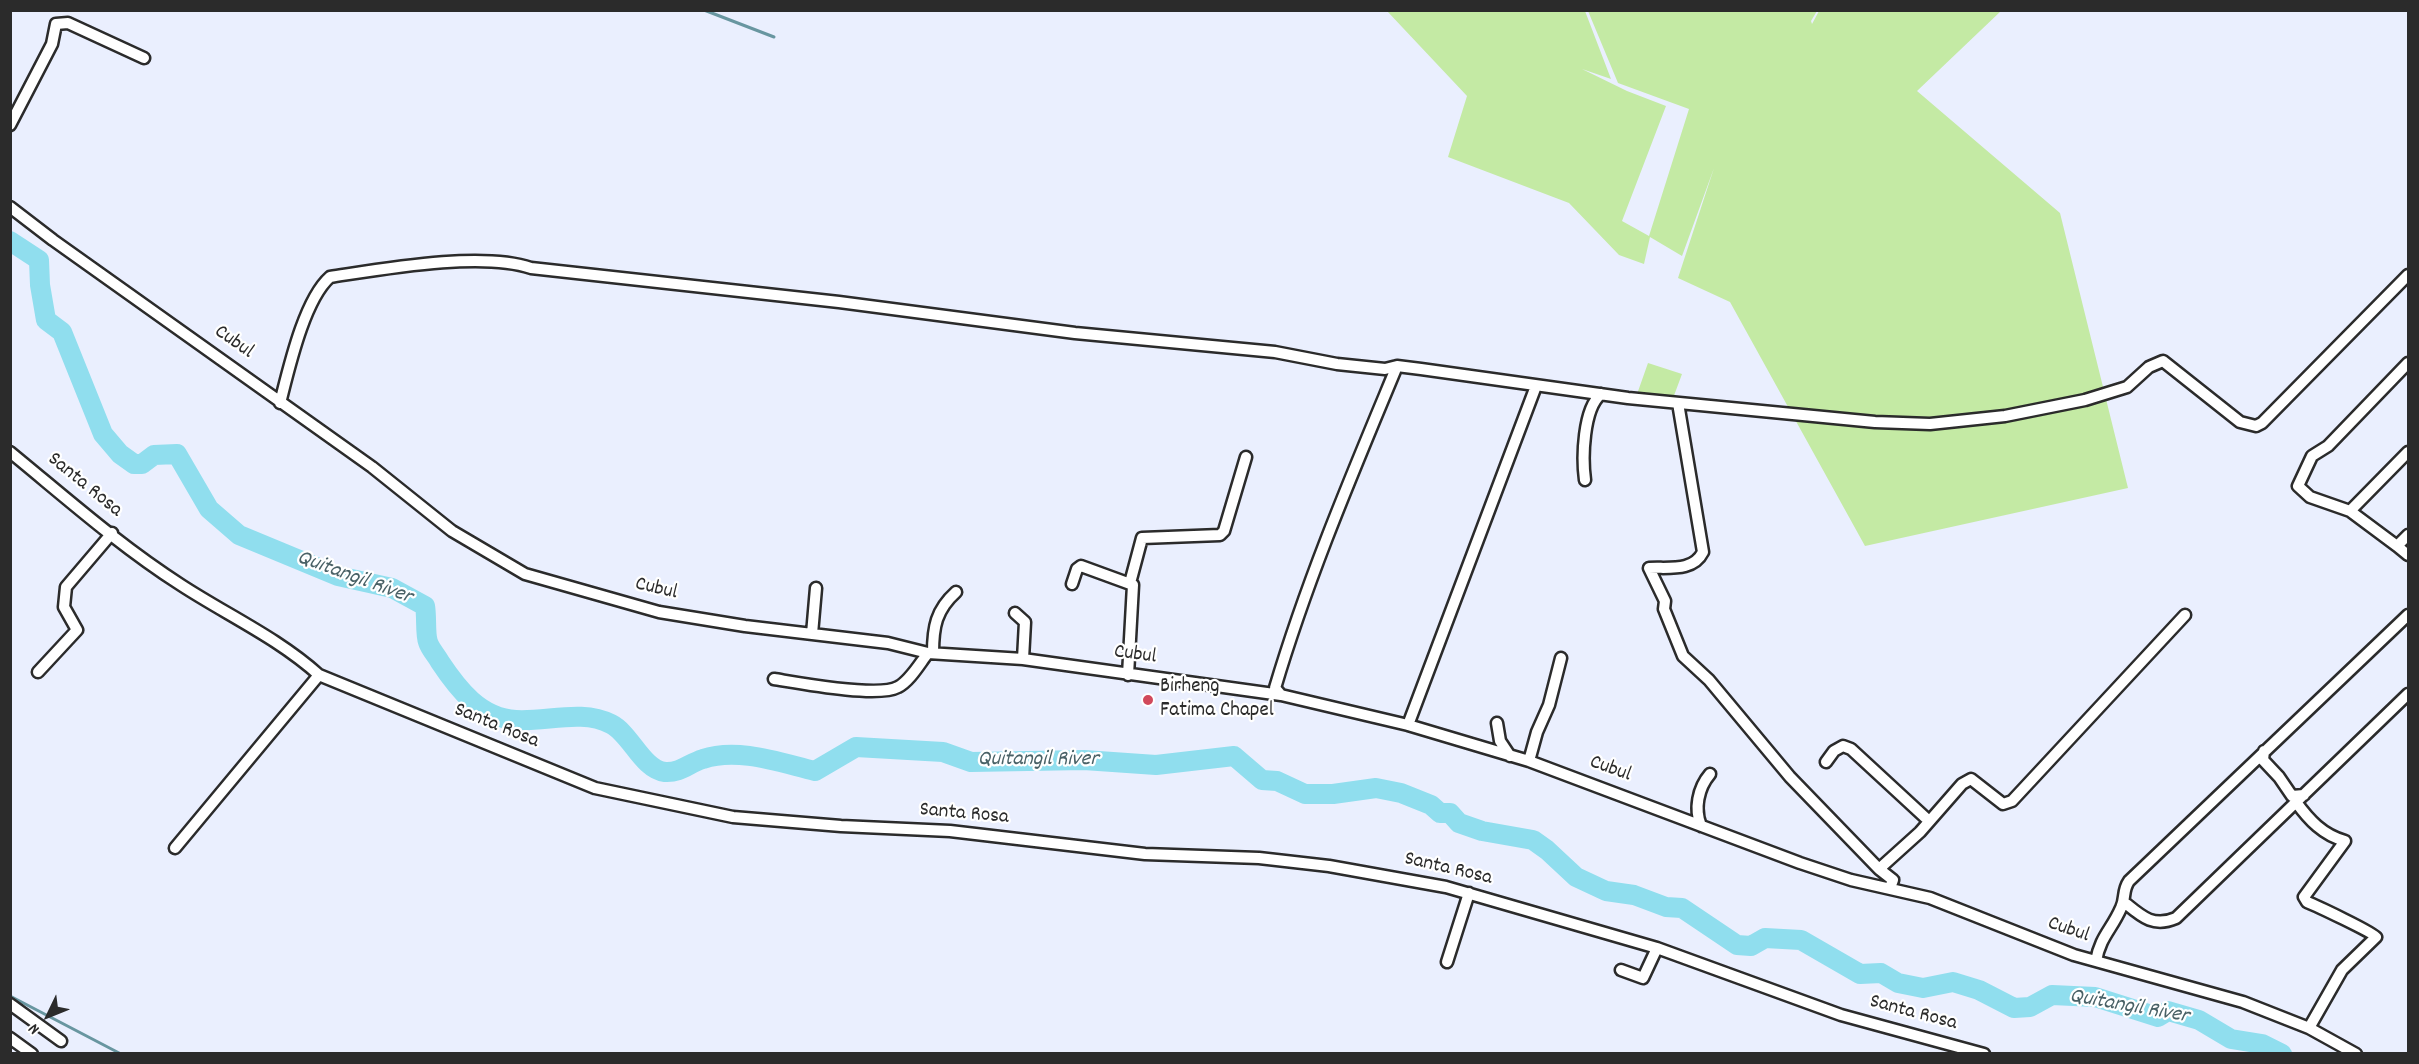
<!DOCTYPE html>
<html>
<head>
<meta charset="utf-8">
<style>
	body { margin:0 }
	#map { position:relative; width:2419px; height:1064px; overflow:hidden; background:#eaeffe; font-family:Dekko,sans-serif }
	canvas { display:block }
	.frame { position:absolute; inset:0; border:12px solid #2b2b2b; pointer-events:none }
	.north { position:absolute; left:18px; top:986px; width:60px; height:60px; -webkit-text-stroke:4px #fff; paint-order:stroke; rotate:227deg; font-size:16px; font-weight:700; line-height:24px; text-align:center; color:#2b2b2b }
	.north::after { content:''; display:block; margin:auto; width:21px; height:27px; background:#2b2b2b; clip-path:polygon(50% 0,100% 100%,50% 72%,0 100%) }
</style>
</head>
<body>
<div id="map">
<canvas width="2419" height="1064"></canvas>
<div class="frame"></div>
<div class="north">N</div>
</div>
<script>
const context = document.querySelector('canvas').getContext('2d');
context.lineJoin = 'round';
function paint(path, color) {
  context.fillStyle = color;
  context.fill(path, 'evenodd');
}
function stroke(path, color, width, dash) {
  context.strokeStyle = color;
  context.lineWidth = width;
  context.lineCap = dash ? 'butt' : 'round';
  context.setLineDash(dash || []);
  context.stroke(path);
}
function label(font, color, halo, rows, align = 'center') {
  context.font = font + ' Dekko,sans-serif';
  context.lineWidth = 4.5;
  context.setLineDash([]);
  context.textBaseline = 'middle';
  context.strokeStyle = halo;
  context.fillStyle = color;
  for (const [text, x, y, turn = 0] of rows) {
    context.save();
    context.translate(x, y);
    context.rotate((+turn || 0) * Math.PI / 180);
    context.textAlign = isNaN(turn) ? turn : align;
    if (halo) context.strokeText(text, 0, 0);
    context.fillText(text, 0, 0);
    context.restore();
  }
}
const green = new Path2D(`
	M 1387,11 L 1585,11 L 1611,79 L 1582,69 L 1627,91 L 1666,106 L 1622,221 L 1649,236 L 1689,109 L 1618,83 L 1588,11 L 1817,11 L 1811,21 L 1812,24 L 1819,11 L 2001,11 L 1917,91 L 2060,213 L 2128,488 L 1865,546 L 1730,302 L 1678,278 L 1714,168 L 1682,256 L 1650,237 L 1644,264 L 1619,255 L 1569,203 L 1448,157 L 1467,96 Z
	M 1648,363 L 1682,374 L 1672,401 L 1636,397 Z`);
const stream = new Path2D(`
	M 704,10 L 774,37
	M 10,996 L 121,1054`);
const river = new Path2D(`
	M 10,241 L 39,260 L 40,285 L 46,320 L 62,332 L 103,434 L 120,454 L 134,464 L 142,464 L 154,455 L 177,454 L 209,509 L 239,535 L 338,576 L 392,588 L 425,606 C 427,616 425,634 428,642 C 430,649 437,656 440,662 C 458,689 480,718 516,720 C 547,722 582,709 611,724 C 631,734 642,769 665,772 C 681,773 689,763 703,759 C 738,747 781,763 815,771 L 856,747 L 943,752 L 971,762 L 1084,760 L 1156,765 L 1234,756 L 1262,780 L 1277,781 L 1305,794 L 1333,794 L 1376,788 L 1401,793 L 1431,805 L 1440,813 L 1450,813 L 1459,823 L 1482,831 L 1533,840 L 1547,850 L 1576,877 L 1606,891 L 1634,895 L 1666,907 L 1682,908 L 1737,945 L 1751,946 L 1765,938 L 1801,940 L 1860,974 L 1881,973 L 1898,983 L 1923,988 L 1953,982 L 1979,990 L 2014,1008 L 2030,1007 L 2052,995 L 2095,997 L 2158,1017 L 2168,1011 L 2199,1020 L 2231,1039 L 2262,1044 L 2282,1054`);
const street = new Path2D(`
	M 10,125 L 52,44 L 56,24 L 68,23 L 144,58
	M 10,207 L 53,240 L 372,467 L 452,531 L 525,574 L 659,612 L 745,626 L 888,643 L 928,653 L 1023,659 L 1281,695 L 1408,725 L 1529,761 L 1800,863 L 1851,880 L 1930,898 L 2074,955 L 2243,1002 L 2309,1028 L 2356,1054
	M 2408,363 L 2328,446 L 2312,456 L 2298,486 L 2310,497 L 2350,511 L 2397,546 L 2408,535
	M 280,403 C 289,368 304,300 330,277 C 383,269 481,251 531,268 L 839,302 L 1075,333 L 1275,352 L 1337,364 L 1385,369 L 1397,366 L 1421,369 L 1628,398 L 1875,422 L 1930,424 L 2005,416 L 2085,400 L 2127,387 L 2149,367 L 2163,361 L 2240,422 L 2256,426 L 2262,423 L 2408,275
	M 1678,403 L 1703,552 C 1693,572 1669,567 1649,568 L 1665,601 L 1664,609 L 1683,656 L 1709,680 L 1790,777 L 1879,869
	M 10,452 C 65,497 120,546 181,585 C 227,615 278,638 319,675 L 595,788 L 733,817 L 841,826 L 950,831 L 1145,854 L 1259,858 L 1329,866 L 1446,887 L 1657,948 L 1841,1015 L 1984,1054
	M 1585,480 C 1582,458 1583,409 1601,394
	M 2350,511 L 2408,452
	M 2397,546 L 2408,555
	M 1130,583 L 1142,538 L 1220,535 L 1224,531 L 1246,457
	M 1072,584 L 1077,569 L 1081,566 L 1133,585 L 1128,675
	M 1015,613 L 1025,622 L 1023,659
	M 812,634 L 816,588
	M 933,653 C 933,627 936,610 956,592
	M 38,672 L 77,630 L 64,607 L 66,587 L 112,533
	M 774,679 C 799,683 878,698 898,687 C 910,681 920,663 928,653
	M 1281,695 L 1275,688 C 1308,577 1353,472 1397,366
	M 1497,723 L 1500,741 L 1510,756
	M 1408,725 L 1536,386
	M 2264,751 L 2263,760 L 2279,777 L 2292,796 L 2304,795
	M 1529,761 L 1537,732 L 1549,705 L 1561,658
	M 1826,762 L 1834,751 L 1843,746 L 1851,749 L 1929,821
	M 2296,802 C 2309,820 2323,835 2345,841 L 2304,897 L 2307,902 C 2315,905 2374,933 2376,937 L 2342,970 L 2309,1028
	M 1701,826 C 1694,809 1698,788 1710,774
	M 175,848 L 319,675
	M 1890,888 L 1893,880 L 1879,869 L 1920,832 L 1962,784 L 1971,779 L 2003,804 L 2012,801 L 2185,615
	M 2124,902 C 2141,916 2153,928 2176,918 L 2408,694
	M 2096,961 C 2100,937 2112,929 2121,908 C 2126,898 2122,891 2129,881 L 2408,615
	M 1447,962 L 1469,893
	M 1621,970 L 1643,978 L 1657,948
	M 10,1004 L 61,1041
	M 10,1038 L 32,1054`);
const markers = [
	[1148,700,6,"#d1495b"]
];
const streetNames = [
	["Cubul",233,343,35],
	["Santa Rosa",84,486,39],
	["Cubul",656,590,13],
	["Cubul",1135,656,8],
	["Santa Rosa",496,727,22],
	["Cubul",1610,770,20],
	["Santa Rosa",964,815,5],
	["Santa Rosa",1448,870,13],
	["Cubul",2068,931,19],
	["Santa Rosa",1913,1014,15]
];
const poiNames = [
	["Birheng",1160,688],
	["Fatima Chapel",1160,712]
];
const waterNames = [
	["Quitangil River",354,579,20],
	["Quitangil River",1038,761],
	["Quitangil River",2129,1008,10]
];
paint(green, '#c4eaa4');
stroke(stream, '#6896a0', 3);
stroke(river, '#90deee', 20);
stroke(street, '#2b2b2b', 15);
stroke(street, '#fff', 10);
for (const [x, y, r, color] of markers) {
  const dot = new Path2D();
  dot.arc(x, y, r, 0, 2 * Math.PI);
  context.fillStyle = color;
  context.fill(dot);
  stroke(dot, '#fff', 2);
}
label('21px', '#2b2b2b', '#fff', streetNames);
label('21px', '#2b2b2b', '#fff', poiNames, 'left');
label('italic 22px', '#496166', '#fff', waterNames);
</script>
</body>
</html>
